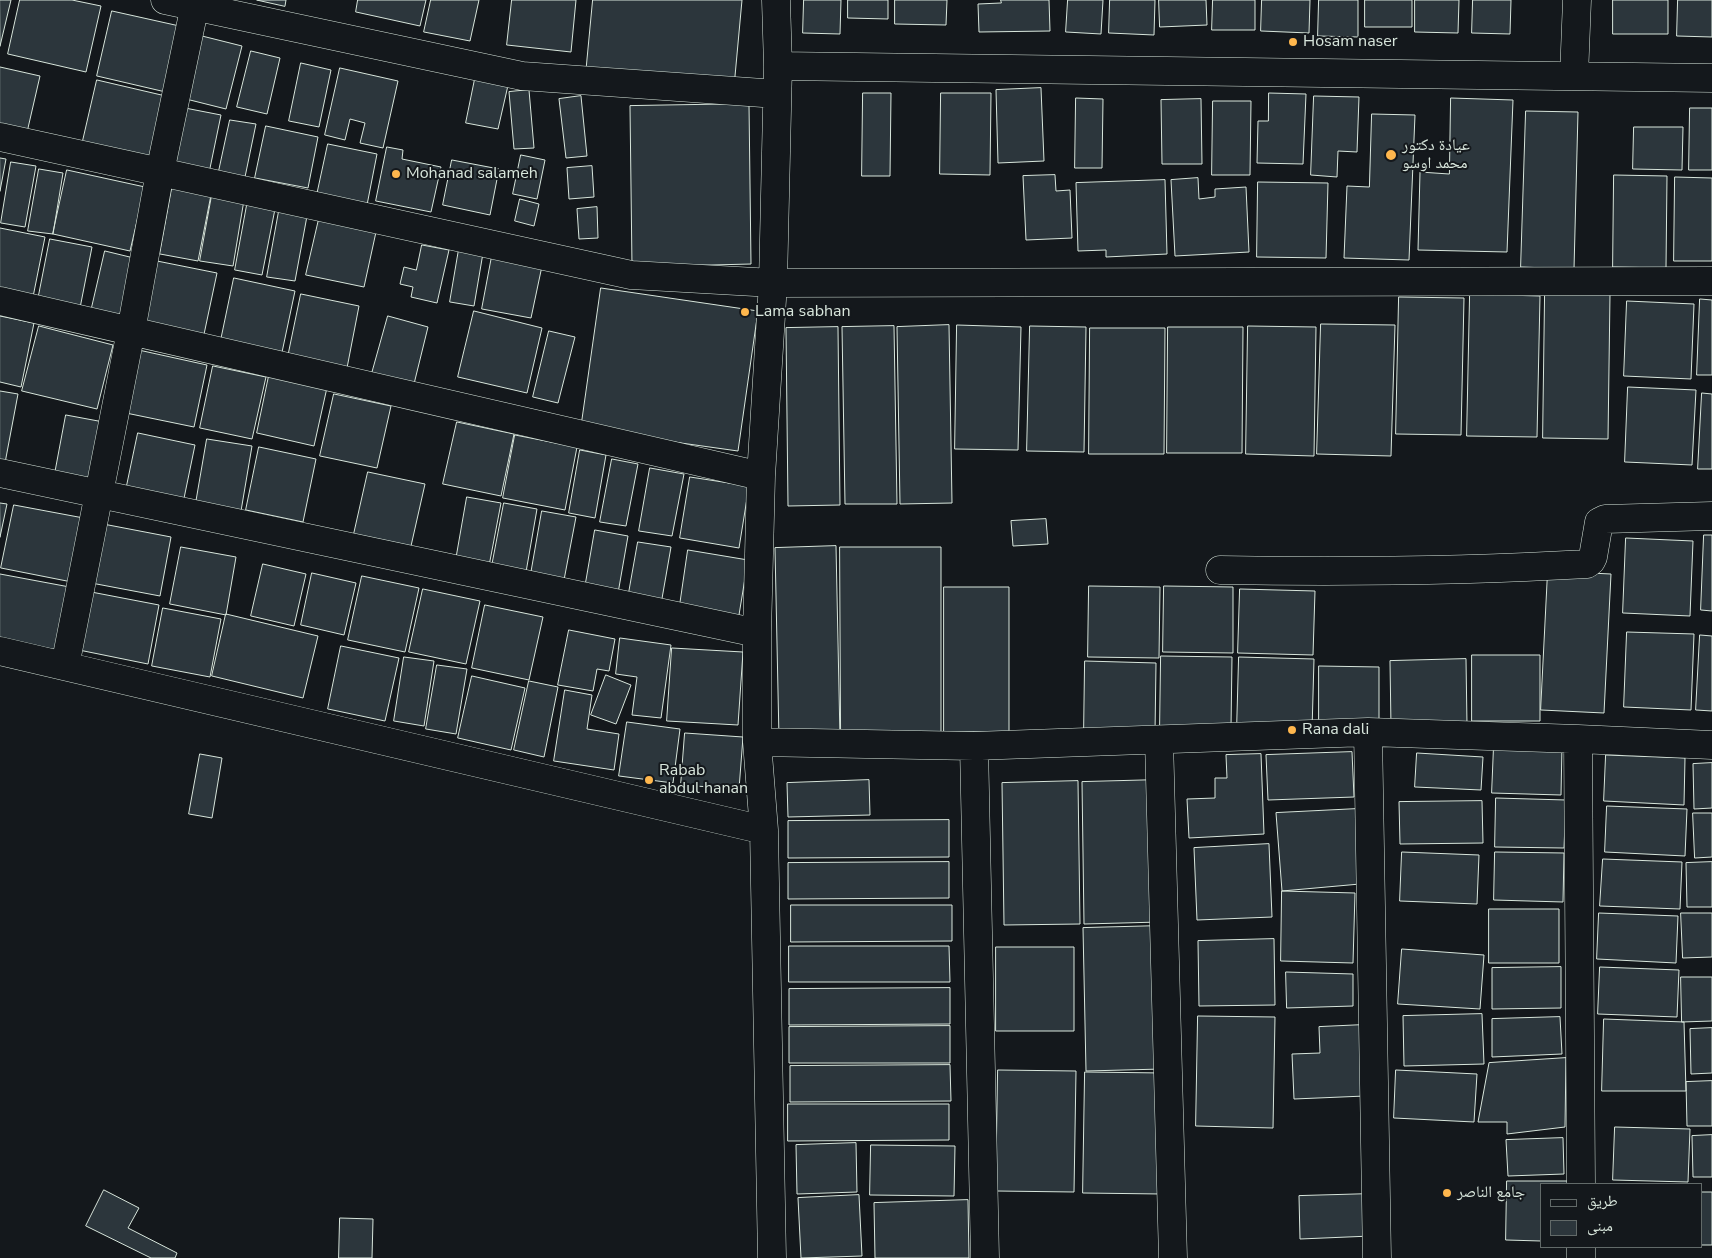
<!DOCTYPE html>
<html>
<head>
<meta charset="utf-8">
<style>
	body { margin:0 }
	#map { position:relative; width:1712px; height:1258px; overflow:hidden; background:#14181c; font-family:"Nunito Sans","Noto Naskh Arabic",sans-serif }
	canvas { display:block }
	.legend { position:absolute; left:1540px; top:1183px; width:162px; height:65px; box-sizing:border-box; background:#14181c; border:1px solid #626a69; margin:0; padding:6px 9px; list-style:none; font-size:15px; color:#d8e6dc }
	.legend li { display:flex; align-items:center; gap:10px; height:25px }
	.legend b { width:25px; border:1px solid #626a69 }
</style>
</head>
<body>
<div id="map">
<canvas width="1712" height="1258"></canvas>
<ul class="legend">
<li><b style="height:6px;background:#14181c"></b>طريق</li>
<li><b style="height:14px;background:#2c363c"></b>مبنى</li>
</ul>
</div>
<script>
const context = document.querySelector('canvas').getContext('2d');
context.lineJoin = 'round';
function paint(path, color) {
  context.fillStyle = color;
  context.fill(path, 'evenodd');
}
function stroke(path, color, width, dash) {
  context.strokeStyle = color;
  context.lineWidth = width;
  context.lineCap = dash ? 'butt' : 'round';
  context.setLineDash(dash || []);
  context.stroke(path);
}
function label(font, color, halo, rows, align = 'center') {
  context.font = font + ' "Nunito Sans","Noto Naskh Arabic",sans-serif';
  context.lineWidth = 4;
  context.setLineDash([]);
  context.textBaseline = 'middle';
  context.strokeStyle = halo;
  context.fillStyle = color;
  for (const [text, x, y, turn = 0] of rows) {
    context.save();
    context.translate(x, y);
    context.rotate((+turn || 0) * Math.PI / 180);
    context.textAlign = isNaN(turn) ? turn : align;
    if (halo) context.strokeText(text, 0, 0);
    context.fillText(text, 0, 0);
    context.restore();
  }
}
const building = new Path2D(`
	M 0,0 L 11,0 L 0,46 Z
	M 20,0 L 72,0 L 101,6 L 86,72 L 8,54 Z
	M 257,0 L 286,0 L 285,6 Z
	M 358,0 L 426,0 L 420,26 L 356,12 Z
	M 431,0 L 479,0 L 470,41 L 424,32 Z
	M 512,0 L 576,0 L 571,52 L 507,45 Z
	M 593,0 L 742,0 L 734,87 L 586,74 Z
	M 804,0 L 841,0 L 840,34 L 803,33 Z
	M 848,0 L 888,0 L 888,19 L 848,18 Z
	M 895,0 L 947,0 L 946,25 L 895,24 Z
	M 1001,0 L 1049,0 L 1050,31 L 979,32 L 978,4 L 1001,3 Z
	M 1068,0 L 1103,0 L 1101,34 L 1066,32 Z
	M 1110,0 L 1155,0 L 1154,35 L 1109,33 Z
	M 1159,0 L 1206,0 L 1207,25 L 1160,27 Z
	M 1213,0 L 1255,0 L 1255,30 L 1212,30 Z
	M 1262,0 L 1310,0 L 1309,33 L 1261,31 Z
	M 1319,0 L 1358,0 L 1358,37 L 1318,36 Z
	M 1365,0 L 1412,0 L 1412,27 L 1365,27 Z
	M 1415,0 L 1459,0 L 1458,33 L 1415,32 Z
	M 1473,0 L 1511,0 L 1510,34 L 1472,33 Z
	M 1613,0 L 1668,0 L 1668,34 L 1613,34 Z
	M 1678,0 L 1712,0 L 1712,37 L 1677,36 Z
	M 112,11 L 184,27 L 170,93 L 97,76 Z
	M 198,35 L 242,46 L 226,109 L 182,98 Z
	M 251,51 L 280,58 L 267,114 L 237,107 Z
	M 301,63 L 331,70 L 319,127 L 289,121 Z
	M 0,67 L 40,76 L 25,141 L 0,135 Z
	M 340,68 L 398,81 L 383,148 L 360,143 L 365,123 L 350,119 L 345,140 L 325,135 Z
	M 476,74 L 509,81 L 498,129 L 466,123 Z
	M 97,80 L 170,97 L 155,161 L 82,145 Z
	M 1041,88 L 1044,161 L 998,163 L 996,90 Z
	M 529,90 L 534,148 L 514,149 L 509,92 Z
	M 863,93 L 891,93 L 890,176 L 862,176 Z
	M 941,93 L 991,93 L 990,175 L 940,174 Z
	M 1269,93 L 1306,94 L 1303,164 L 1257,163 L 1258,121 L 1268,121 Z
	M 581,96 L 587,156 L 566,158 L 559,99 Z
	M 1314,96 L 1359,97 L 1357,152 L 1338,151 L 1337,177 L 1311,175 Z
	M 1076,98 L 1103,99 L 1102,168 L 1075,168 Z
	M 1451,98 L 1513,100 L 1507,252 L 1418,250 L 1420,172 L 1449,174 Z
	M 1201,99 L 1202,164 L 1162,164 L 1161,100 Z
	M 1213,101 L 1251,101 L 1250,175 L 1212,175 Z
	M 749,104 L 751,264 L 632,267 L 630,106 Z
	M 185,108 L 221,115 L 209,173 L 173,166 Z
	M 1690,108 L 1712,108 L 1712,170 L 1689,170 Z
	M 1526,111 L 1578,112 L 1574,269 L 1521,267 Z
	M 1372,114 L 1415,115 L 1409,260 L 1344,258 L 1347,186 L 1369,187 Z
	M 230,120 L 256,124 L 245,177 L 219,171 Z
	M 266,126 L 318,137 L 308,188 L 255,178 Z
	M 1634,127 L 1683,127 L 1682,170 L 1633,169 Z
	M 328,144 L 377,154 L 367,205 L 317,195 Z
	M 387,147 L 403,150 L 402,159 L 441,167 L 431,212 L 376,201 Z
	M 521,155 L 545,160 L 537,199 L 513,194 Z
	M 0,158 L 6,159 L 0,191 Z
	M 452,160 L 499,169 L 490,215 L 443,205 Z
	M 11,162 L 36,166 L 25,227 L 1,223 Z
	M 592,166 L 594,197 L 569,199 L 567,168 Z
	M 39,169 L 63,173 L 53,234 L 28,231 Z
	M 67,170 L 145,187 L 130,251 L 53,234 Z
	M 1055,175 L 1056,191 L 1070,190 L 1072,238 L 1026,240 L 1023,176 Z
	M 1614,175 L 1667,176 L 1666,268 L 1613,267 Z
	M 1675,177 L 1712,178 L 1712,261 L 1674,261 Z
	M 1198,178 L 1199,199 L 1215,197 L 1215,189 L 1246,187 L 1249,252 L 1175,256 L 1171,180 Z
	M 1165,180 L 1167,254 L 1106,257 L 1106,250 L 1078,251 L 1076,183 Z
	M 1258,182 L 1328,183 L 1326,258 L 1257,257 Z
	M 172,188 L 211,195 L 198,261 L 160,254 Z
	M 212,195 L 244,200 L 233,266 L 200,261 Z
	M 520,199 L 539,204 L 534,226 L 515,221 Z
	M 247,205 L 275,209 L 262,275 L 235,270 Z
	M 597,207 L 598,238 L 579,239 L 577,209 Z
	M 279,211 L 307,216 L 295,281 L 267,277 Z
	M 319,219 L 376,232 L 364,287 L 306,275 Z
	M 0,228 L 45,237 L 33,297 L 0,291 Z
	M 50,239 L 92,247 L 80,308 L 38,300 Z
	M 422,245 L 449,250 L 437,303 L 411,297 L 413,287 L 400,284 L 404,267 L 416,270 Z
	M 459,249 L 483,253 L 474,306 L 450,302 Z
	M 105,251 L 138,259 L 123,324 L 90,316 Z
	M 492,256 L 542,266 L 531,318 L 482,309 Z
	M 157,261 L 217,273 L 203,339 L 143,327 Z
	M 234,278 L 295,291 L 281,357 L 220,345 Z
	M 601,288 L 758,311 L 738,451 L 581,429 Z
	M 1545,293 L 1610,294 L 1608,439 L 1543,438 Z
	M 301,294 L 359,306 L 347,368 L 288,357 Z
	M 1470,294 L 1540,296 L 1537,437 L 1467,436 Z
	M 1399,297 L 1464,298 L 1461,435 L 1396,434 Z
	M 1700,299 L 1712,300 L 1712,375 L 1697,375 Z
	M 1627,301 L 1694,304 L 1691,379 L 1624,376 Z
	M 474,311 L 542,328 L 527,393 L 458,377 Z
	M 0,316 L 34,323 L 21,387 L 0,382 Z
	M 388,316 L 428,327 L 413,388 L 371,377 Z
	M 1321,324 L 1395,325 L 1391,456 L 1317,454 Z
	M 949,325 L 952,503 L 900,504 L 897,327 Z
	M 957,325 L 1021,327 L 1018,450 L 955,449 Z
	M 39,326 L 113,345 L 97,409 L 22,391 Z
	M 894,326 L 897,504 L 845,504 L 842,327 Z
	M 1030,326 L 1086,327 L 1084,452 L 1027,451 Z
	M 1248,326 L 1316,327 L 1314,456 L 1246,454 Z
	M 838,327 L 840,505 L 788,506 L 786,328 Z
	M 1168,327 L 1243,327 L 1242,453 L 1167,453 Z
	M 1090,328 L 1165,328 L 1164,454 L 1089,454 Z
	M 549,331 L 575,337 L 558,403 L 533,397 Z
	M 134,349 L 207,365 L 194,427 L 121,412 Z
	M 213,366 L 266,377 L 252,439 L 200,428 Z
	M 270,371 L 328,383 L 314,446 L 257,433 Z
	M 1628,387 L 1696,390 L 1692,465 L 1625,462 Z
	M 0,391 L 18,394 L 5,463 L 0,462 Z
	M 1702,393 L 1712,394 L 1712,469 L 1698,469 Z
	M 334,394 L 391,406 L 377,468 L 320,456 Z
	M 66,415 L 109,423 L 97,487 L 54,479 Z
	M 457,422 L 514,434 L 501,496 L 443,484 Z
	M 138,433 L 195,445 L 182,508 L 125,495 Z
	M 515,435 L 577,447 L 565,510 L 503,498 Z
	M 207,439 L 252,446 L 241,511 L 196,503 Z
	M 259,447 L 316,459 L 303,522 L 246,510 Z
	M 580,450 L 606,455 L 595,518 L 569,513 Z
	M 612,459 L 638,464 L 626,526 L 600,522 Z
	M 650,468 L 684,474 L 672,536 L 639,531 Z
	M 368,472 L 425,484 L 411,546 L 354,534 Z
	M 690,477 L 749,486 L 739,548 L 680,538 Z
	M 467,497 L 501,503 L 489,566 L 456,560 Z
	M 0,503 L 7,504 L 0,537 Z
	M 504,503 L 537,509 L 526,572 L 492,566 Z
	M 14,505 L 89,519 L 77,583 L 1,568 Z
	M 542,511 L 576,517 L 564,580 L 531,574 Z
	M 1046,519 L 1048,544 L 1013,546 L 1011,521 Z
	M 98,523 L 171,537 L 160,596 L 86,582 Z
	M 595,530 L 628,536 L 617,599 L 584,594 Z
	M 1704,535 L 1712,535 L 1712,611 L 1701,610 Z
	M 1626,538 L 1693,541 L 1690,616 L 1623,613 Z
	M 638,542 L 671,547 L 660,610 L 627,604 Z
	M 836,546 L 840,738 L 779,739 L 775,548 Z
	M 181,547 L 236,557 L 226,615 L 170,604 Z
	M 840,547 L 941,547 L 941,736 L 841,737 Z
	M 688,550 L 748,560 L 738,621 L 679,612 Z
	M 263,564 L 306,574 L 294,626 L 251,616 Z
	M 1548,571 L 1611,574 L 1604,713 L 1541,710 Z
	M 312,573 L 356,583 L 344,635 L 301,625 Z
	M 0,574 L 75,588 L 62,651 L 0,639 Z
	M 362,576 L 419,588 L 405,652 L 348,640 Z
	M 1089,586 L 1160,587 L 1159,658 L 1088,657 Z
	M 1164,586 L 1233,587 L 1233,653 L 1163,652 Z
	M 944,587 L 1009,587 L 1009,732 L 944,732 Z
	M 423,589 L 480,601 L 466,664 L 409,652 Z
	M 1240,589 L 1315,591 L 1313,655 L 1238,653 Z
	M 86,591 L 159,605 L 148,664 L 74,649 Z
	M 485,605 L 543,617 L 529,680 L 472,668 Z
	M 163,608 L 221,619 L 210,677 L 152,666 Z
	M 226,614 L 318,636 L 303,698 L 212,676 Z
	M 569,630 L 615,639 L 609,671 L 597,669 L 593,691 L 558,685 Z
	M 1627,632 L 1694,634 L 1691,710 L 1624,707 Z
	M 1700,635 L 1712,636 L 1712,711 L 1696,710 Z
	M 620,638 L 671,645 L 661,718 L 632,715 L 637,677 L 616,674 Z
	M 341,646 L 399,658 L 385,721 L 328,709 Z
	M 672,648 L 743,652 L 738,725 L 667,721 Z
	M 1472,655 L 1540,655 L 1540,721 L 1472,721 Z
	M 1161,656 L 1232,657 L 1231,728 L 1160,727 Z
	M 404,657 L 434,661 L 424,726 L 394,721 Z
	M 1239,657 L 1314,659 L 1312,731 L 1237,729 Z
	M 1466,659 L 1467,725 L 1391,727 L 1390,661 Z
	M 1085,661 L 1156,663 L 1155,733 L 1084,732 Z
	M 437,665 L 467,669 L 456,734 L 426,729 Z
	M 1319,666 L 1379,667 L 1379,728 L 1319,728 Z
	M 606,675 L 631,685 L 616,724 L 591,715 Z
	M 472,676 L 525,688 L 511,750 L 458,738 Z
	M 529,681 L 558,687 L 544,757 L 514,750 Z
	M 565,690 L 592,695 L 587,729 L 619,734 L 614,770 L 554,761 Z
	M 627,722 L 680,729 L 673,783 L 619,776 Z
	M 685,733 L 743,737 L 739,789 L 681,785 Z
	M 1494,745 L 1562,746 L 1561,795 L 1492,793 Z
	M 1352,752 L 1354,797 L 1268,800 L 1266,755 Z
	M 1417,753 L 1483,757 L 1481,790 L 1415,787 Z
	M 200,754 L 222,758 L 212,818 L 189,814 Z
	M 1261,754 L 1264,834 L 1189,838 L 1187,799 L 1215,798 L 1215,778 L 1227,778 L 1226,755 Z
	M 1606,755 L 1685,758 L 1684,805 L 1604,801 Z
	M 1712,763 L 1712,808 L 1694,809 L 1693,764 Z
	M 869,780 L 870,815 L 788,817 L 787,783 Z
	M 1158,780 L 1160,922 L 1084,924 L 1082,782 Z
	M 1078,781 L 1080,924 L 1004,925 L 1002,783 Z
	M 1496,798 L 1566,800 L 1564,848 L 1495,847 Z
	M 1482,801 L 1483,843 L 1400,844 L 1399,802 Z
	M 1607,806 L 1687,809 L 1685,856 L 1605,852 Z
	M 1357,809 L 1360,884 L 1282,891 L 1276,813 Z
	M 1693,813 L 1712,813 L 1712,857 L 1695,858 Z
	M 949,820 L 949,857 L 788,858 L 788,821 Z
	M 1269,844 L 1272,917 L 1197,920 L 1194,848 Z
	M 1402,852 L 1479,855 L 1477,904 L 1400,901 Z
	M 1495,852 L 1564,853 L 1563,902 L 1494,900 Z
	M 1603,859 L 1682,862 L 1680,909 L 1600,906 Z
	M 949,862 L 949,898 L 788,899 L 788,863 Z
	M 1712,862 L 1712,907 L 1687,907 L 1686,863 Z
	M 1282,891 L 1355,893 L 1353,963 L 1281,961 Z
	M 791,905 L 952,905 L 952,941 L 791,942 Z
	M 1489,909 L 1559,909 L 1559,963 L 1489,963 Z
	M 1599,913 L 1678,916 L 1676,963 L 1597,959 Z
	M 1681,913 L 1712,913 L 1712,957 L 1683,958 Z
	M 1159,926 L 1162,1069 L 1086,1071 L 1083,928 Z
	M 1274,939 L 1275,1005 L 1199,1006 L 1198,941 Z
	M 789,946 L 949,946 L 950,982 L 789,982 Z
	M 996,947 L 1074,947 L 1074,1031 L 996,1031 Z
	M 1402,949 L 1484,955 L 1480,1009 L 1398,1004 Z
	M 1561,967 L 1561,1008 L 1492,1009 L 1492,968 Z
	M 1600,967 L 1679,970 L 1677,1017 L 1598,1014 Z
	M 1286,972 L 1353,974 L 1353,1006 L 1287,1008 Z
	M 1681,977 L 1712,977 L 1712,1021 L 1682,1022 Z
	M 950,988 L 950,1024 L 789,1025 L 789,989 Z
	M 1482,1014 L 1484,1064 L 1404,1066 L 1403,1016 Z
	M 1198,1016 L 1275,1017 L 1273,1128 L 1196,1126 Z
	M 1560,1017 L 1562,1054 L 1492,1057 L 1492,1019 Z
	M 1604,1019 L 1684,1022 L 1686,1091 L 1602,1091 Z
	M 1363,1025 L 1365,1096 L 1294,1099 L 1292,1054 L 1320,1053 L 1319,1027 Z
	M 950,1026 L 950,1063 L 789,1063 L 789,1027 Z
	M 1712,1028 L 1712,1073 L 1691,1074 L 1690,1029 Z
	M 1566,1058 L 1565,1127 L 1507,1134 L 1507,1122 L 1478,1122 L 1489,1063 Z
	M 950,1065 L 951,1101 L 790,1102 L 790,1066 Z
	M 998,1070 L 1076,1071 L 1074,1192 L 996,1191 Z
	M 1396,1070 L 1477,1074 L 1474,1122 L 1394,1118 Z
	M 1085,1072 L 1163,1073 L 1161,1194 L 1083,1193 Z
	M 1712,1081 L 1712,1126 L 1687,1126 L 1686,1082 Z
	M 788,1104 L 949,1104 L 949,1140 L 788,1141 Z
	M 1615,1127 L 1690,1129 L 1688,1182 L 1613,1180 Z
	M 1712,1135 L 1712,1177 L 1693,1177 L 1692,1136 Z
	M 1563,1138 L 1564,1174 L 1508,1176 L 1506,1140 Z
	M 856,1143 L 857,1192 L 797,1194 L 796,1145 Z
	M 871,1145 L 955,1146 L 954,1196 L 870,1195 Z
	M 1507,1181 L 1570,1181 L 1570,1184 L 1541,1184 L 1541,1241 L 1506,1240 Z
	M 104,1190 L 139,1208 L 128,1228 L 177,1253 L 175,1258 L 151,1258 L 86,1226 Z
	M 1701,1192 L 1712,1192 L 1712,1245 L 1701,1245 Z
	M 1370,1194 L 1371,1236 L 1300,1239 L 1299,1196 Z
	M 859,1195 L 862,1256 L 801,1258 L 798,1198 Z
	M 968,1200 L 969,1258 L 875,1258 L 874,1203 Z
	M 340,1218 L 373,1219 L 372,1258 L 339,1258 Z`);
const minor = new Path2D(`
	M 165,0 L 522,76 L 777,94
	M 778,66 L 1712,78
	M 1574,76 L 1577,0
	M 0,137 L 631,275 L 773,283 L 1712,281
	M 0,301 L 761,476
	M 0,473 L 757,633
	M 1220,570 C 1342,572 1465,571 1587,564 L 1591,561 L 1593,557 L 1599,522 L 1605,519 L 1712,516
	M 0,651 L 764,830
	M 65,666 L 131,331 L 160,172 L 196,0
	M 1368,732 L 1377,1258
	M 1578,739 L 1581,1184
	M 1159,740 L 1173,1258
	M 757,742 L 974,746 L 1368,732 L 1578,739 L 1712,745
	M 974,746 L 985,1258
	M 1581,1247 L 1581,1258
	M 772,1258 L 764,830 L 757,742 L 757,633 L 761,476 L 773,283 L 778,66 L 776,0`);
const markers = [
	[1293,42,5,"#ffb74d"],
	[1391,155,6,"#ffb74d"],
	[396,174,5,"#ffb74d"],
	[745,312,5,"#ffb74d"],
	[1292,730,5,"#ffb74d"],
	[649,780,5,"#ffb74d"],
	[1447,1193,5,"#ffb74d"]
];
const poiNames = [
	["Hosam naser",1303,42],
	["عيادة دكتور",1402,146],
	["محمد اوسو",1402,164],
	["Mohanad salameh",406,174],
	["Lama sabhan",755,312],
	["Rana dali",1302,730],
	["Rabab",659,771],
	["abdul hanan",659,789],
	["جامع الناصر",1457,1193]
];
paint(building, '#2c363c');
stroke(building, '#d8e6dc', 1);
stroke(minor, '#d8e6dc', 29);
stroke(minor, '#14181c', 28);
for (const [x, y, r, color] of markers) {
  const dot = new Path2D();
  dot.arc(x, y, r, 0, 2 * Math.PI);
  context.fillStyle = color;
  context.fill(dot);
  stroke(dot, '#14181c', 2);
}
label('16px', '#d8e6dc', '#14181c', poiNames, 'left');
</script>
</body>
</html>
